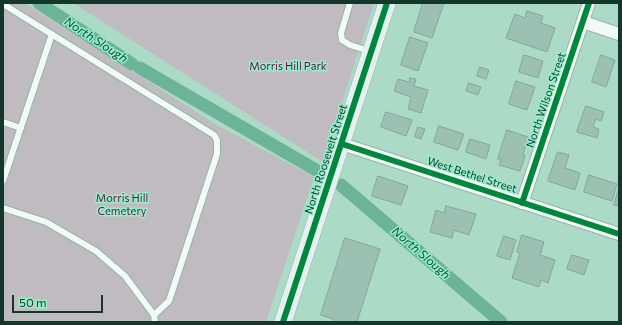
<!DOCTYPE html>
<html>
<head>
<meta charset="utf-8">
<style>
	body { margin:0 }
	#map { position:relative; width:622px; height:325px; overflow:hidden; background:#abdac7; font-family:Commissioner,sans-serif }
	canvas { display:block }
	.frame { position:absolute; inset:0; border:4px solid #13382b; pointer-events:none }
	.scale { position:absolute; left:12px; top:295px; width:91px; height:18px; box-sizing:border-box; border:2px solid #13382b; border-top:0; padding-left:5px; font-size:12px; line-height:14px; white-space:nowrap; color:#13382b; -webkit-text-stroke:3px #97eecb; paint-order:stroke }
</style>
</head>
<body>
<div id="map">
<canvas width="622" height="325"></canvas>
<div class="frame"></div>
<div class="scale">50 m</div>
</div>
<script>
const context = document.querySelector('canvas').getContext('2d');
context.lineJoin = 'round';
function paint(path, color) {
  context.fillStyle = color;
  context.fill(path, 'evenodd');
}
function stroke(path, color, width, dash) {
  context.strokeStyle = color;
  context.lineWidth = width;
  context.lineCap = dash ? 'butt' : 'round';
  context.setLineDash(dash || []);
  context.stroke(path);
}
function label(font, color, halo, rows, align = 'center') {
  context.font = font + ' Commissioner,sans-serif';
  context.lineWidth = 3;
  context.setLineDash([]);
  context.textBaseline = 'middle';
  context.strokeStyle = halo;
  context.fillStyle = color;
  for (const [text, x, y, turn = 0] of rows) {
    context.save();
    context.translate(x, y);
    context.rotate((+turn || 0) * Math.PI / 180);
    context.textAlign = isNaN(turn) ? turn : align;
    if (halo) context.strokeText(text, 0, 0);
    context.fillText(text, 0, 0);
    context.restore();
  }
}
const green = new Path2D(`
	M 3,3 L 25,3 L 217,125 L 314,177 L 266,322 L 3,322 Z
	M 73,3 L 374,3 L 323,162 Z`);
const canal = new Path2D(`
	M 39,3 L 132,64
	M 140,68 L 316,170
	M 341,185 L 501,322`);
const building = new Path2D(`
	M 423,3 L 444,3 L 432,38 L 414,32 Z
	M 527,11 L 543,16 L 541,23 L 555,28 L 547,52 L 506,38 L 515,14 L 525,18 Z
	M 410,37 L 428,43 L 418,71 L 401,65 Z
	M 524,55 L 543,61 L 538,78 L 519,72 Z
	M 601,55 L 615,60 L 606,87 L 592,82 Z
	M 480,67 L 489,70 L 486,79 L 477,76 Z
	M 410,78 L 416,79 L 414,86 L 428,90 L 421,113 L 408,109 L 411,97 L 394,91 L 398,79 L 409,82 Z
	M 516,81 L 535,87 L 527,110 L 509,104 Z
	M 469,83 L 481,87 L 478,95 L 466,91 Z
	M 586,106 L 604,112 L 601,121 L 596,119 L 593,127 L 599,129 L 597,138 L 577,132 Z
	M 386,112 L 412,120 L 406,136 L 381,127 Z
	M 439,126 L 464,134 L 458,150 L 434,142 Z
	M 418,127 L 425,129 L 421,139 L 415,137 Z
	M 507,130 L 528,137 L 523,155 L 525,156 L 520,171 L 499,165 L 501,159 L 498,159 Z
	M 470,139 L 490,145 L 486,159 L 466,152 Z
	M 558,152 L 569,155 L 565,168 L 580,173 L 575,190 L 548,181 Z
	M 589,175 L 617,184 L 612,201 L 584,192 Z
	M 378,176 L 408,186 L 401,205 L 372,196 Z
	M 619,188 L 619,206 L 614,205 Z
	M 446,206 L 476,214 L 469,235 L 454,230 L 452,238 L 430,232 L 436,210 L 444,213 Z
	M 522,235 L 544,242 L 540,255 L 555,260 L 548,283 L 541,280 L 539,287 L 512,278 L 520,253 L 517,252 Z
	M 504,236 L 516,240 L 510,260 L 497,256 Z
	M 345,238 L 380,249 L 357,322 L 333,322 L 333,319 L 321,315 Z
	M 572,255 L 589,260 L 584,275 L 567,269 Z`);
const lane = new Path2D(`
	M 350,3 L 341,33 L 342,40 L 350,45 L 369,51
	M 3,4 L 214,135 L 217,140 L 217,154 L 169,301 L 154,315
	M 3,122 L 21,128
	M 3,181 L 52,34
	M 3,208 L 46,222 L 96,251 L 125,276 L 154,315 L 155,322`);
const street = new Path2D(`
	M 583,22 L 619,34
	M 342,144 L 619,234
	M 522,203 L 589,3`);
const secondary = new Path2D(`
	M 283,322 L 387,3`);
const cycleway = new Path2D(`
	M 342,144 L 619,234
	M 522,203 L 589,3
	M 283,322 L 387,3`);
const parkNames = [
	["Morris Hill Park",288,66],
	["Morris Hill",122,198],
	["Cemetery",122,211]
];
const streetNames = [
	["North Wilson Street",546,100,-71],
	["North Roosevelt Street",326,159,-72],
	["West Bethel Street",472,175,18]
];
const waterNames = [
	["North Slough",96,40,33],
	["North Slough",421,253,41]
];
paint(green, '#c0bbc0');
stroke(canal, '#6bb497', 13);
paint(building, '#9cc1b2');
stroke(building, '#81a799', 1);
stroke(lane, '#90b6a7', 8);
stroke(street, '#90b6a7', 14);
stroke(secondary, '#90b6a7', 18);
stroke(lane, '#f2f9f7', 6);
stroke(street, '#f2f9f7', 12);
stroke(secondary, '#e5f1f0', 17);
stroke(cycleway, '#00873e', 6);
label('11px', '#621144', '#97eecb', parkNames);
label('11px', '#13382b', '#97eecb', streetNames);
label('italic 12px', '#09503b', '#97eecb', waterNames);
</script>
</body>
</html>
